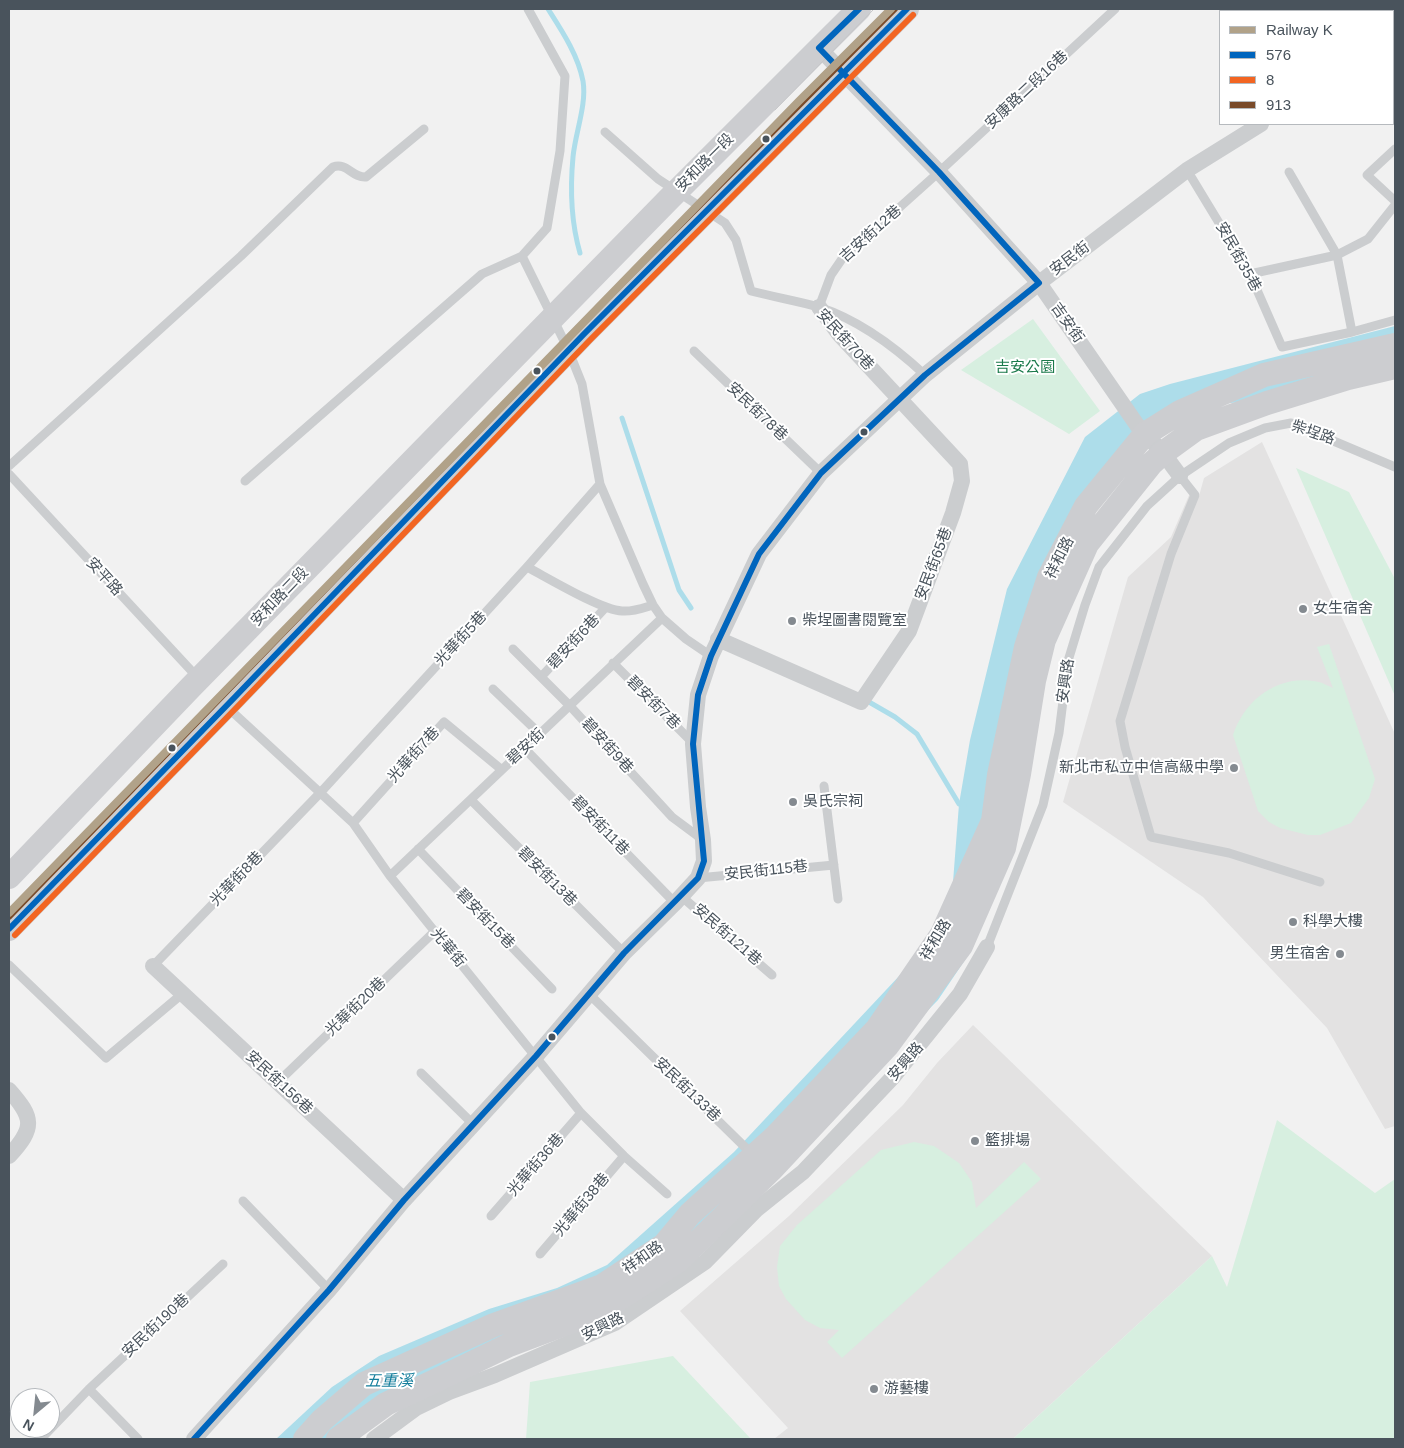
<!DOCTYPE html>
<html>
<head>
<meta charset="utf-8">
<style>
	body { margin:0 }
	#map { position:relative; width:1404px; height:1448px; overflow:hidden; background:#f1f1f1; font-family:Arial,sans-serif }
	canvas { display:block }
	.frame { position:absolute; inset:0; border:10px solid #49535c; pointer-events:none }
	.legend { position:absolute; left:1219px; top:10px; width:175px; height:115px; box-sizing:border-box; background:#fff; border:1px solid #b6babe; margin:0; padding:6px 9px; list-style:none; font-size:15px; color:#49535c }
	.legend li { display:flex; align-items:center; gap:10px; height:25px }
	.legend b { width:25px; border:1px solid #b6babe }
	.north { position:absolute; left:10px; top:1388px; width:50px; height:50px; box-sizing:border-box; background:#fff; border:1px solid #b6babe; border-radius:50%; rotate:208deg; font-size:14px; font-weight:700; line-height:20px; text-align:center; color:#49535c }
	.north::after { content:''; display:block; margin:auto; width:18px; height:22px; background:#848a90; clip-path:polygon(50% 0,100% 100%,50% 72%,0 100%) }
</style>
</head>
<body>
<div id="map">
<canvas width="1404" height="1448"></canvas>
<div class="frame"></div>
<ul class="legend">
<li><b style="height:6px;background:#b1a289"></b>Railway K</li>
<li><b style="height:6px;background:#0065bd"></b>576</li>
<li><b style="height:6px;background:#f26522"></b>8</li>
<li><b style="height:6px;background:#7a4b2a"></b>913</li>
</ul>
<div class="north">N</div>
</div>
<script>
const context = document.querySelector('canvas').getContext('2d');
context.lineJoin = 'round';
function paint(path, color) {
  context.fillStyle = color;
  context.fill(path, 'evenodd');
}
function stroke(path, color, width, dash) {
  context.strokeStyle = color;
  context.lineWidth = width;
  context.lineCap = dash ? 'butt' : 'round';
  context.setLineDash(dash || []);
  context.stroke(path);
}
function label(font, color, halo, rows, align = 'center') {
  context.font = font + ' Arial,"Noto Sans TC",sans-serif';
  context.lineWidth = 4;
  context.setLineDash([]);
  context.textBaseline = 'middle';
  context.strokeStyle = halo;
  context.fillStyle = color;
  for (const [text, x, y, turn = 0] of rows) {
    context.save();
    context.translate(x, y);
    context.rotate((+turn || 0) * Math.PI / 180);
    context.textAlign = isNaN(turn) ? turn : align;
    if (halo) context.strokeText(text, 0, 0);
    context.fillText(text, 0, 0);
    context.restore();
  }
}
const education = new Path2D(`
	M 1262,442 L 1395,734 L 1395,1126 L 1385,1129 L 1327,1028 L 1203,897 L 1063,802 L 1128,577 L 1171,537 L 1190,493 L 1199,496 L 1204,478 Z
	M 973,1025 L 1212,1256 L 1013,1439 L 774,1439 L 788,1428 L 680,1311 L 789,1216 L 903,1105 L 937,1063 Z`);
const green = new Path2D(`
	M 1033,319 L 1100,411 L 1069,434 L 961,370 Z
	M 1296,468 L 1349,492 L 1395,579 L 1395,696 Z
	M 1329,644 L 1375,779 L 1369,798 L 1351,823 L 1320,835 L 1308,835 L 1280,828 L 1269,822 L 1258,811 L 1233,735 C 1245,699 1279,673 1319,682 C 1323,683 1328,686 1333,688 L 1317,647 Z
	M 1277,1120 L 1375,1193 L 1395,1179 L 1395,1439 L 1013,1439 L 1212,1256 L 1227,1287 Z
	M 914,1142 L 934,1146 L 959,1163 L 972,1182 L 976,1208 L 1024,1162 L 1041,1179 L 842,1358 L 827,1342 L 839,1330 L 820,1328 L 805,1320 L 786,1299 L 779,1286 L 777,1267 L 780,1246 L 797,1225 L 881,1150 Z
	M 673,1356 L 751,1439 L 526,1439 L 530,1382 Z`);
const water = new Path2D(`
	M 1395,326 L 1395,377 L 1324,395 L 1219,404 L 1165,424 L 1081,496 L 969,954 L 938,1000 L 771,1170 L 709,1244 L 539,1344 L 389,1412 L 352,1439 L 276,1439 L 332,1387 L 379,1356 L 489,1309 L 557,1288 L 607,1265 L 734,1152 L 916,958 L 951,908 L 959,804 L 970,740 L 1007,589 L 1085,437 L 1140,394 L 1170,384 Z`);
const stream = new Path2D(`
	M 548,9 C 562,31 578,55 583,81 C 587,104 575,134 573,157 C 570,189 571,222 580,253
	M 622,418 L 679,590 L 691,608
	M 869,702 L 895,717 L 917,734 L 959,804 L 964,805`);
const service = new Path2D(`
	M 605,132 L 658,179 L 725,223 L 736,240 L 751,291 C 774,297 797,301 819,307 C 859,320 895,347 925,375
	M 1395,149 L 1367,175 L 1395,201
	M 1187,170 L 1250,274 L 1282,347 L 1352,332 L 1395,320
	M 1289,172 L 1337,255 L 1352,332
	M 522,256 L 547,228 L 560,151 L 565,76 L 528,9
	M 1250,274 L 1337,255 L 1368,239 L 1395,205
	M 819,307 L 831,275 L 842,259 L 939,172 L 1115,9
	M 694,351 L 821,473
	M 9,466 L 241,256 L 333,167 C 347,162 352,178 366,177 L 424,129
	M 9,474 L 199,679
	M 1180,476 L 1195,495 L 1171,554 L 1120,721 L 1125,747 L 1151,837 L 1229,853 L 1320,882
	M 245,481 L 482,274 L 522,256 L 568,349 L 582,384 L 600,484 L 643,584 L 653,605 L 662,618 L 686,639 L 711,656
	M 527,567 C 548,578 601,610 622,611 C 633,612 643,608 653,605
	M 513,649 L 570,706 L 672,817 L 703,840
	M 613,663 L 693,743
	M 541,677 L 606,607
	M 493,689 L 540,734
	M 226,706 L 353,823 L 390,876 L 581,1113 L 624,1156 L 667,1194
	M 525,749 L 675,903
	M 824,786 L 838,899
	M 471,800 L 624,953
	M 353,823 L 444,722 L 502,770
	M 418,849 L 552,989
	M 390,876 L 662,618
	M 698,878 L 834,865
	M 681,896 L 772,975
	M 987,947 L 1043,805 L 1059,733 L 1068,661 L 1085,605 L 1099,567 L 1147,506 L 1180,476 L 1229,443 L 1265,428 L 1291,423 L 1395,467
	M 9,965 L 106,1058 L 182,994
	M 153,966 L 321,792 L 527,567 L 600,484
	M 588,993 L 754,1156
	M 421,1073 L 473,1124
	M 278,1082 L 435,931
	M 243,1201 L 329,1290
	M 491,1216 L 581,1113
	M 540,1254 L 624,1156
	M 89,1389 L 138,1439
	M 41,1439 L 89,1389 L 223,1264`);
const minor = new Path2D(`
	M 1393,32 L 1395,30
	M 819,48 L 939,172 L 1039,283 L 1137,425 L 1163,453 L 1180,476
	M 718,639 L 861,702 L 909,631 L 953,513 L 962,481 L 960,464 L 839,334 L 819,307
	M 153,966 L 404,1200
	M 9,1090 C 34,1118 35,1128 9,1156
	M 194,1439 L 329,1290 L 404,1200 L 536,1056 L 624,953 L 675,903 L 698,878 L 704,861 L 703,840 L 698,807 L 693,744 L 698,695 L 711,656 L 759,554 L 821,473 L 925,375 L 1039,283 L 1187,170 L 1261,124
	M 374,1439 L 416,1408 L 449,1392 L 495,1375 L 615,1323 L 705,1262 L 757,1209 L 803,1172 L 893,1077 L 960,994 L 987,947`);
const secondary = new Path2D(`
	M 9,877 L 191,687 L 669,199 L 859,9
	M 9,929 L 234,698 L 584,334 L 907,9
	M 305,1439 L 322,1420 L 364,1384 L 494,1325 L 602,1286 L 664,1245 L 690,1214 L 775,1137 L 877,1029 L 942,934 L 993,821 L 999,775 L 1026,647 L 1049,577 L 1086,506 L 1145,434 L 1180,412 L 1264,375 L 1395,345
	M 338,1439 L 386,1404 L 439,1379 L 509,1345 L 602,1310 L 678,1261 L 771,1170 L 888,1045 L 961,946 L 1004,848 L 1019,774 L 1034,681 L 1044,640 L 1087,544 L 1151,464 L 1163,453 L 1196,429 L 1267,403 L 1348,378 L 1395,367`);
const tram = new Path2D(`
	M 775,110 L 874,9`);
const bus1 = new Path2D(`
	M 9,929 L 234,698 L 584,334 L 907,9
	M 194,1439 L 329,1290 L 404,1200 L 536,1056 L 624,953 L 698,878 L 704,861 L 693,744 L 698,695 L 711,656 L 759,554 L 821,473 L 925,375 L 1039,283 L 939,172 L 819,48 L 859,9`);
const bus2 = new Path2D(`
	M 15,935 L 240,704 L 590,340 L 913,15`);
const bus3 = new Path2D(`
	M 9,917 L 578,328 L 895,9`);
const rail1 = new Path2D(`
	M 9,913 L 799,101 L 891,9`);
const markers = [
	[766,139,4.5,"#49535c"],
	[537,371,4.5,"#49535c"],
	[864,432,4.5,"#49535c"],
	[1303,609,5,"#848a90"],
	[792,621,5,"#848a90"],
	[172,748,4.5,"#49535c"],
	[1234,768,5,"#848a90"],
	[793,802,5,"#848a90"],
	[1293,922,5,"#848a90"],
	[1340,954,5,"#848a90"],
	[552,1037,4.5,"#49535c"],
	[975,1141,5,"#848a90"],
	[874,1389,5,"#848a90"]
];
const streetNames = [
	["安康路二段16巷",1027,90,-43],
	["安和路一段",705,163,-45],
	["吉安街12巷",871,234,-42],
	["安民街35巷",1238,257,61],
	["安民街",1070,259,-37],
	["吉安街",1067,323,55],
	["安民街70巷",845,340,48],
	["安民街78巷",757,412,44],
	["柴埕路",1313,433,19],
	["祥和路",1060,558,-63],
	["安民街65巷",934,564,-69],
	["安平路",104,577,48],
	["安和路二段",280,597,-46],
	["光華街5巷",461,639,-47],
	["碧安街6巷",574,642,-47],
	["安興路",1066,681,-82],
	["碧安街7巷",653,703,45],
	["碧安街9巷",607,746,48],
	["碧安街",526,747,-43],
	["光華街7巷",414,755,-48],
	["碧安街11巷",600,826,46],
	["安民街115巷",766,871,-6],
	["碧安街13巷",547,877,45],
	["光華街8巷",237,879,-46],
	["碧安街15巷",485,919,46],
	["安民街121巷",727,935,41],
	["祥和路",936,940,-59],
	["光華街",448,948,51],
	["光華街20巷",356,1007,-44],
	["安興路",906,1062,-49],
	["安民街156巷",279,1083,43],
	["安民街133巷",687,1090,44],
	["光華街36巷",536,1165,-49],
	["光華街38巷",582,1205,-50],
	["祥和路",643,1258,-35],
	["安民街190巷",156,1326,-43],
	["安興路",603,1327,-26]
];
const parkNames = [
	["吉安公園",1025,368]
];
const poiNames = [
	["女生宿舍",1313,609],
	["柴埕圖書閱覽室",802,621],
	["新北市私立中信高級中學",1224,768,"right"],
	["吳氏宗祠",803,802],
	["科學大樓",1303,922],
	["男生宿舍",1330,954,"right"],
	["籃排場",985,1141],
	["游藝樓",884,1389]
];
const waterNames = [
	["五重溪",389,1382]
];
paint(education, '#e3e2e2');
paint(green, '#d7efe0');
paint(water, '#adddea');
stroke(stream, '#adddea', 5);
stroke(service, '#cbcdcf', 9);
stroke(minor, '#cbcdcf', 16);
stroke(secondary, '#cccdd0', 24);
stroke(tram, '#c6c7c9', 1);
stroke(bus1, '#0065bd', 6);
stroke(bus2, '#f26522', 6);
stroke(bus3, '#7a4b2a', 6);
stroke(rail1, '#b1a289', 8);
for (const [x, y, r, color] of markers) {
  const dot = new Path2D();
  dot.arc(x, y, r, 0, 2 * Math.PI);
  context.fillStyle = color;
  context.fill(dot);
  stroke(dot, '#fff', 2);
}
label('15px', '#49535c', '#fff', streetNames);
label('15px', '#1c7a4c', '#fff', parkNames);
label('15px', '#49535c', '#fff', poiNames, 'left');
label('italic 16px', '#147e9c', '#fff', waterNames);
</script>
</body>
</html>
